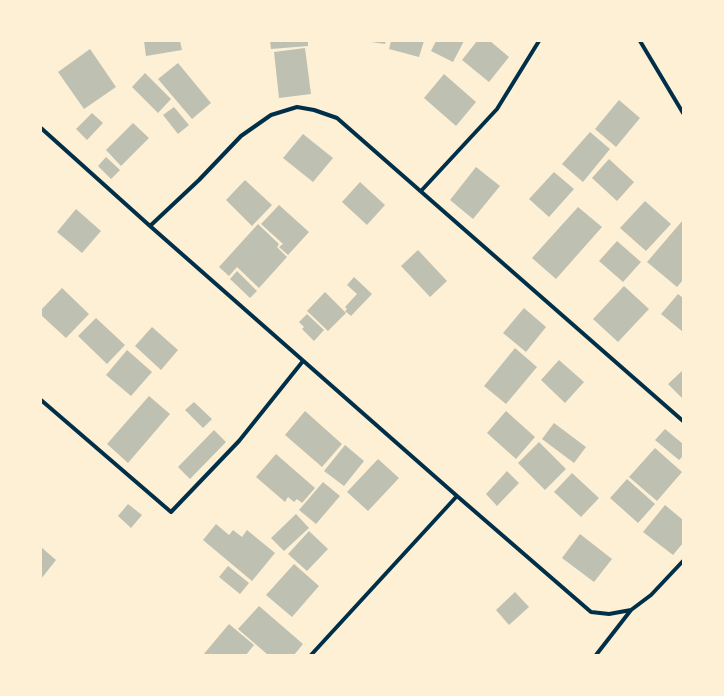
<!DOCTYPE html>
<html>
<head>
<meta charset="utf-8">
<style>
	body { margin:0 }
	#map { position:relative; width:724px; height:696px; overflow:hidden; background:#fdf0d5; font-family:Signika,sans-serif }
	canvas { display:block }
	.frame { position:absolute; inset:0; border:42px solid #fdf0d5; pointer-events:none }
</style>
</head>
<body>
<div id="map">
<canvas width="724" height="696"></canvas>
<div class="frame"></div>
</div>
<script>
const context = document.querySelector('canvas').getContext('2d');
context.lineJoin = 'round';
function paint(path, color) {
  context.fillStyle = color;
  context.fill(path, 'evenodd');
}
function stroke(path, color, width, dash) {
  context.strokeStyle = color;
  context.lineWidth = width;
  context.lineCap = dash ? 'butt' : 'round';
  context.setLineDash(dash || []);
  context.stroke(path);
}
const building = new Path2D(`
	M 144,41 L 180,41 L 182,50 L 146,56 Z
	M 270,41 L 308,41 L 308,46 L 271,49 Z
	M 371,41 L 386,41 L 385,44 L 371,42 Z
	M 391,41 L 424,41 L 419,57 L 389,49 Z
	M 436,41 L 464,41 L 453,62 L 431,51 Z
	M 477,41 L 490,41 L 509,57 L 489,82 L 462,60 Z
	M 305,48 L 311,94 L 279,98 L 274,52 Z
	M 90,49 L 116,87 L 84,109 L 58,72 Z
	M 178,63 L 211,103 L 192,119 L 158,79 Z
	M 145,73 L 171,99 L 158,113 L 132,87 Z
	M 444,74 L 476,102 L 456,126 L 424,98 Z
	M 619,100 L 640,118 L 616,147 L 595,129 Z
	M 174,107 L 189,125 L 178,134 L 163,115 Z
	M 92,113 L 103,123 L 87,140 L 76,129 Z
	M 133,123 L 149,138 L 121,166 L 106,150 Z
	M 590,132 L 610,149 L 583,182 L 562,164 Z
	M 303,134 L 333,158 L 313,182 L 283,158 Z
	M 106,157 L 120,170 L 111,179 L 98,166 Z
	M 609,159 L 634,182 L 617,201 L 592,178 Z
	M 476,167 L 500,186 L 473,219 L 450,200 Z
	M 554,172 L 574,189 L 549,217 L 529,199 Z
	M 245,180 L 272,205 L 252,226 L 226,200 Z
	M 360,182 L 385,205 L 367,225 L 342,202 Z
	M 645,201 L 671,224 L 646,251 L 620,228 Z
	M 279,205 L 309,232 L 288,255 L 279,247 L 283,244 L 261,224 Z
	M 578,207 L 602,227 L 556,279 L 532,258 Z
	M 76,209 L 101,231 L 82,253 L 57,232 Z
	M 683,220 L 683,280 L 677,287 L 647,262 Z
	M 258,224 L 279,244 L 277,247 L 287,257 L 259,288 L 237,267 L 229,276 L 219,267 Z
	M 617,241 L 641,262 L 623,282 L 599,261 Z
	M 418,250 L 447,281 L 430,297 L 401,266 Z
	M 237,271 L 257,291 L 250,298 L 230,279 Z
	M 354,277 L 372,294 L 351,316 L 345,311 L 347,309 L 345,307 L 357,294 L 347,285 Z
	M 624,286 L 649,309 L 618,342 L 593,319 Z
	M 62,288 L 89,314 L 66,338 L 41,315 L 41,310 Z
	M 325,292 L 346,313 L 328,331 L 307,311 Z
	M 678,294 L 683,298 L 683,332 L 661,314 Z
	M 524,308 L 546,327 L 526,352 L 503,333 Z
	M 307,314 L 324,330 L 314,341 L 302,329 L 304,327 L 299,322 Z
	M 96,318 L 125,345 L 107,364 L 78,336 Z
	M 152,327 L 178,350 L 161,370 L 135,346 Z
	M 515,348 L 537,367 L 506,404 L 484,386 Z
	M 127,350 L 152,372 L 131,396 L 106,375 Z
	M 559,360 L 584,382 L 565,403 L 541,380 Z
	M 683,370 L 683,399 L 668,384 Z
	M 149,396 L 170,414 L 128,463 L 107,444 Z
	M 194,402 L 212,419 L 203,428 L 185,410 Z
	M 305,411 L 342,444 L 322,467 L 285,435 Z
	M 506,411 L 535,437 L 516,459 L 487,433 Z
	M 554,423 L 586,447 L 574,463 L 542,439 Z
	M 665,429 L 683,444 L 683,456 L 679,460 L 655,440 Z
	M 214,430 L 226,442 L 190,479 L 178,467 Z
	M 539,442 L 566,469 L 545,490 L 518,463 Z
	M 345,445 L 364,461 L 344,486 L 324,471 Z
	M 655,448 L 682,472 L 657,501 L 629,477 Z
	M 276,454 L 315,488 L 302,503 L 297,499 L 294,502 L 288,497 L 285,502 L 256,477 Z
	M 378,459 L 399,478 L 368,511 L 347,492 Z
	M 507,471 L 519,483 L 497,506 L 486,494 Z
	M 572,473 L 599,498 L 581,517 L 554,492 Z
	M 627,479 L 655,504 L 638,523 L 610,498 Z
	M 323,482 L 340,496 L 316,524 L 299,510 Z
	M 128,504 L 142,515 L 131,528 L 118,516 Z
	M 665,505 L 683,520 L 683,543 L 673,555 L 643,532 Z
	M 296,514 L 309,528 L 284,551 L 271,538 Z
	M 216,524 L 229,535 L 233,530 L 242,537 L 247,530 L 275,553 L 252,581 L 203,540 Z
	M 309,531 L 328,549 L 307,571 L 288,554 Z
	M 580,534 L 612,559 L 594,582 L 562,558 Z
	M 41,547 L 56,560 L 41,579 Z
	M 294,564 L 319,586 L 292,617 L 266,595 Z
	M 228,566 L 249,583 L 240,594 L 219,577 Z
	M 515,592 L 529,607 L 509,625 L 496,610 Z
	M 259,606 L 303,644 L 294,655 L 268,655 L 238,629 Z
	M 229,624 L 254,645 L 246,655 L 203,655 Z`);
const minor = new Path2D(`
	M 640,41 L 683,113
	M 41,128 L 150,226 L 457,496 L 591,612 L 609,614 L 631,610 L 651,595 L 683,561
	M 421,191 L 497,109 L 539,41
	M 150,226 L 199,180 L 241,136 L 271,115 L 297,107 L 314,110 L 337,118 L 683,421
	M 41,400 L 171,512 L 239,441 L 303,361
	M 311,655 L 457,496
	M 596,655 L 631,610`);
paint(building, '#bec0b2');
stroke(minor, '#003049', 4);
</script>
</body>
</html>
